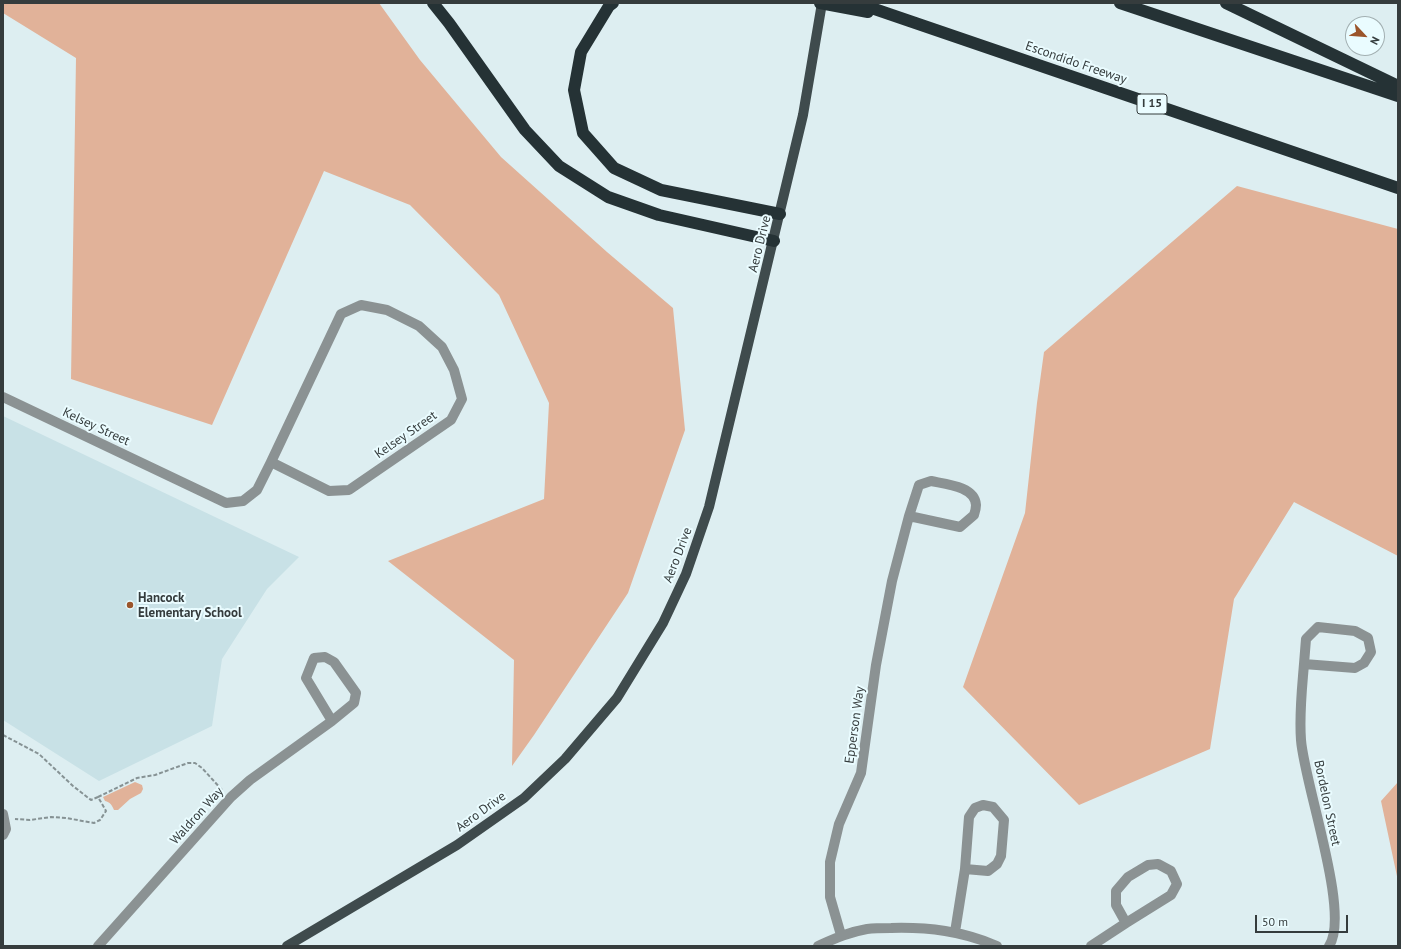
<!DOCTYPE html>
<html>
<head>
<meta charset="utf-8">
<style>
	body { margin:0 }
	#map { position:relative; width:1401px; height:949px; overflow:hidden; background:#ddeef1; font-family:"PT Sans",sans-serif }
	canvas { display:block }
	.frame { position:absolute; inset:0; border:4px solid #353c3d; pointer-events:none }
	.north { position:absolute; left:1345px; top:16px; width:40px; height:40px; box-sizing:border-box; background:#eafcff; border:1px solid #a2afb1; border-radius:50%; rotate:116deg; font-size:11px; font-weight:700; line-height:16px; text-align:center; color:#353c3d }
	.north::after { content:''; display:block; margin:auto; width:14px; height:18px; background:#9b552b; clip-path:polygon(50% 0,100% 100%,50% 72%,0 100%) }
	.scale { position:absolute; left:1255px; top:915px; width:93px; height:18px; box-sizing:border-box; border:2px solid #353c3d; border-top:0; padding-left:5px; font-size:12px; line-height:14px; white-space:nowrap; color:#353c3d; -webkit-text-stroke:3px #eafcff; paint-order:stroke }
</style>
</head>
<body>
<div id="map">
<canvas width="1401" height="949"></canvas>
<div class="frame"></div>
<div class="north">N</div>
<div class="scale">50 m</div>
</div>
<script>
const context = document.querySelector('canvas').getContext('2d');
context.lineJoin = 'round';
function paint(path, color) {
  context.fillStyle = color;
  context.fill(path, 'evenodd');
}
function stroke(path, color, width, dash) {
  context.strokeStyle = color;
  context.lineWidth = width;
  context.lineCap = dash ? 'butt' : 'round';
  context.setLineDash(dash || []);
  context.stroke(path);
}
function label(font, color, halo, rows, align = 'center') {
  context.font = font + ' "PT Sans",sans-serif';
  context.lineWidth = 4;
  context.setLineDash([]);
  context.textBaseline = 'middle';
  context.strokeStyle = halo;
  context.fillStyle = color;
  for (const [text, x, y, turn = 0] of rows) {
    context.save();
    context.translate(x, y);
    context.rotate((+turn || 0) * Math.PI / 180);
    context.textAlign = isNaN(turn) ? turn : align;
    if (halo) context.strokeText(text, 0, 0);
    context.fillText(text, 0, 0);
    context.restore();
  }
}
const built = new Path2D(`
	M 3,416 L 299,557 L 267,589 L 222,659 L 212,726 L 99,781 L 3,720 Z`);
const green = new Path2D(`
	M 3,3 L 379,3 L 420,60 L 501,157 L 607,252 L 673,308 L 685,430 L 628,593 L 534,735 L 512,766 L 514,660 L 388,561 L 544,499 L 549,403 L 499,295 L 410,205 L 324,171 L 212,425 L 71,379 L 76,58 L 3,13 Z
	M 1237,186 L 1398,229 L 1398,556 L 1294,502 L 1234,599 L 1210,749 L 1079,805 L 963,687 L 1025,513 L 1037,403 L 1044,352 Z
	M 135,782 L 142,785 L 143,789 L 141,793 L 130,799 L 118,810 L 114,810 C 112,805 110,802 105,801 L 103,797 Z
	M 1398,782 L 1398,881 L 1381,801 Z`);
const path = new Path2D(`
	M 3,735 L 39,754 L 73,786 L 91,800 L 98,797 L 106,811 L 100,820 L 94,823 L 66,818 L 51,817 L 30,820 L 15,819
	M 98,797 L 137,778 L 155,775 L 188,763 L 195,763 L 202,768 L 223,791`);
const minor = new Path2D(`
	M 361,305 L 387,310 L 419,326 L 442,347 L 454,370 L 462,399 L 451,420 L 349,490 L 329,491 L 271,462 L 341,314 Z
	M 3,397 L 226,503 L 243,501 L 257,490 L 271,462
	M 931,481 C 945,484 975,486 976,505 C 976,508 975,512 974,515 L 960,527 L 909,516 L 919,485 Z
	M 1318,627 L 1355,631 L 1368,638 L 1371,652 L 1364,663 L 1355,668 L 1304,664 L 1306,639 Z
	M 325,657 L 334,662 L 356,693 L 354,703 L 332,721 L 306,678 L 314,658 Z
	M 1304,664 C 1302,689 1299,714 1301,740 C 1304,783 1351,914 1329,946
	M 983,805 L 993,807 L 1004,820 L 1001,856 L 997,864 L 988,871 L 965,869 L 969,817 L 975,808 Z
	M 3,814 L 6,829 L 3,835
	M 1158,864 L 1171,871 L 1177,884 L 1171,895 L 1126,923 L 1116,905 L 1116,891 L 1128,877 L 1148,865 Z
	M 955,932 L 965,869
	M 841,935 L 830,897 L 830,862 L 839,824 L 861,773 L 876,665 L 892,581 L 909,516
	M 98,946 L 231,797 L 250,780 L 332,721
	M 818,946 C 834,939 849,932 867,929 C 875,928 883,928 891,928 C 929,927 962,931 997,946
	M 1091,946 L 1126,923`);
const major = new Path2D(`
	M 287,946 L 457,845 L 524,798 L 565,759 L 617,698 L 663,623 L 686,574 L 709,507 L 803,115 L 822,3`);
const highway = new Path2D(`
	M 433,3 L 449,23 L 525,130 L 559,166 L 608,197 L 659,215 L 774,241
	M 613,3 L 609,6 L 581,52 L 574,90 L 583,133 L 614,168 L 661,190 L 780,214
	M 820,3 L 868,12
	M 857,3 L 1398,188
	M 1120,3 L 1398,96
	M 1226,3 L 1398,86`);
const markers = [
	[130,605,4,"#9b552b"]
];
const shields = [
	[1152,104,30]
];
const shieldNames = [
	["I 15",1152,104]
];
const streetNames = [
	["Escondido Freeway",1076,63,19],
	["Aero Drive",760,244,-76],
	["Kelsey Street",96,427,25],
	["Kelsey Street",406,435,-35],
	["Aero Drive",678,555,-69],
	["Epperson Way",855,725,-82],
	["Bordelon Street",1327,803,78],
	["Aero Drive",481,812,-36],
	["Waldron Way",197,816,-48]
];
const poiNames = [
	["Hancock",138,598],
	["Elementary School",138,613]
];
paint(built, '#c8e1e6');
paint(green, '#e1b299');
stroke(path, '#869294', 2, [4, 2]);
stroke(minor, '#8b9293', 10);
stroke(major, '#3f4b4d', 10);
stroke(highway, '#253235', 12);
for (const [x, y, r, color] of markers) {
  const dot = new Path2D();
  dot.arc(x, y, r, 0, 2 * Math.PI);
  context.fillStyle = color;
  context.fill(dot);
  stroke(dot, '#eafcff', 1.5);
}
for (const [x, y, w] of shields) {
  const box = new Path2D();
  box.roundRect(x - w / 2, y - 10, w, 20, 3);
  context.fillStyle = '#eafcff';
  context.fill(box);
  stroke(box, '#353c3d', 1);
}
label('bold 12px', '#353c3d', null, shieldNames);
label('13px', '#353c3d', '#eafcff', streetNames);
label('bold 13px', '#353c3d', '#eafcff', poiNames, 'left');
</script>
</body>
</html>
